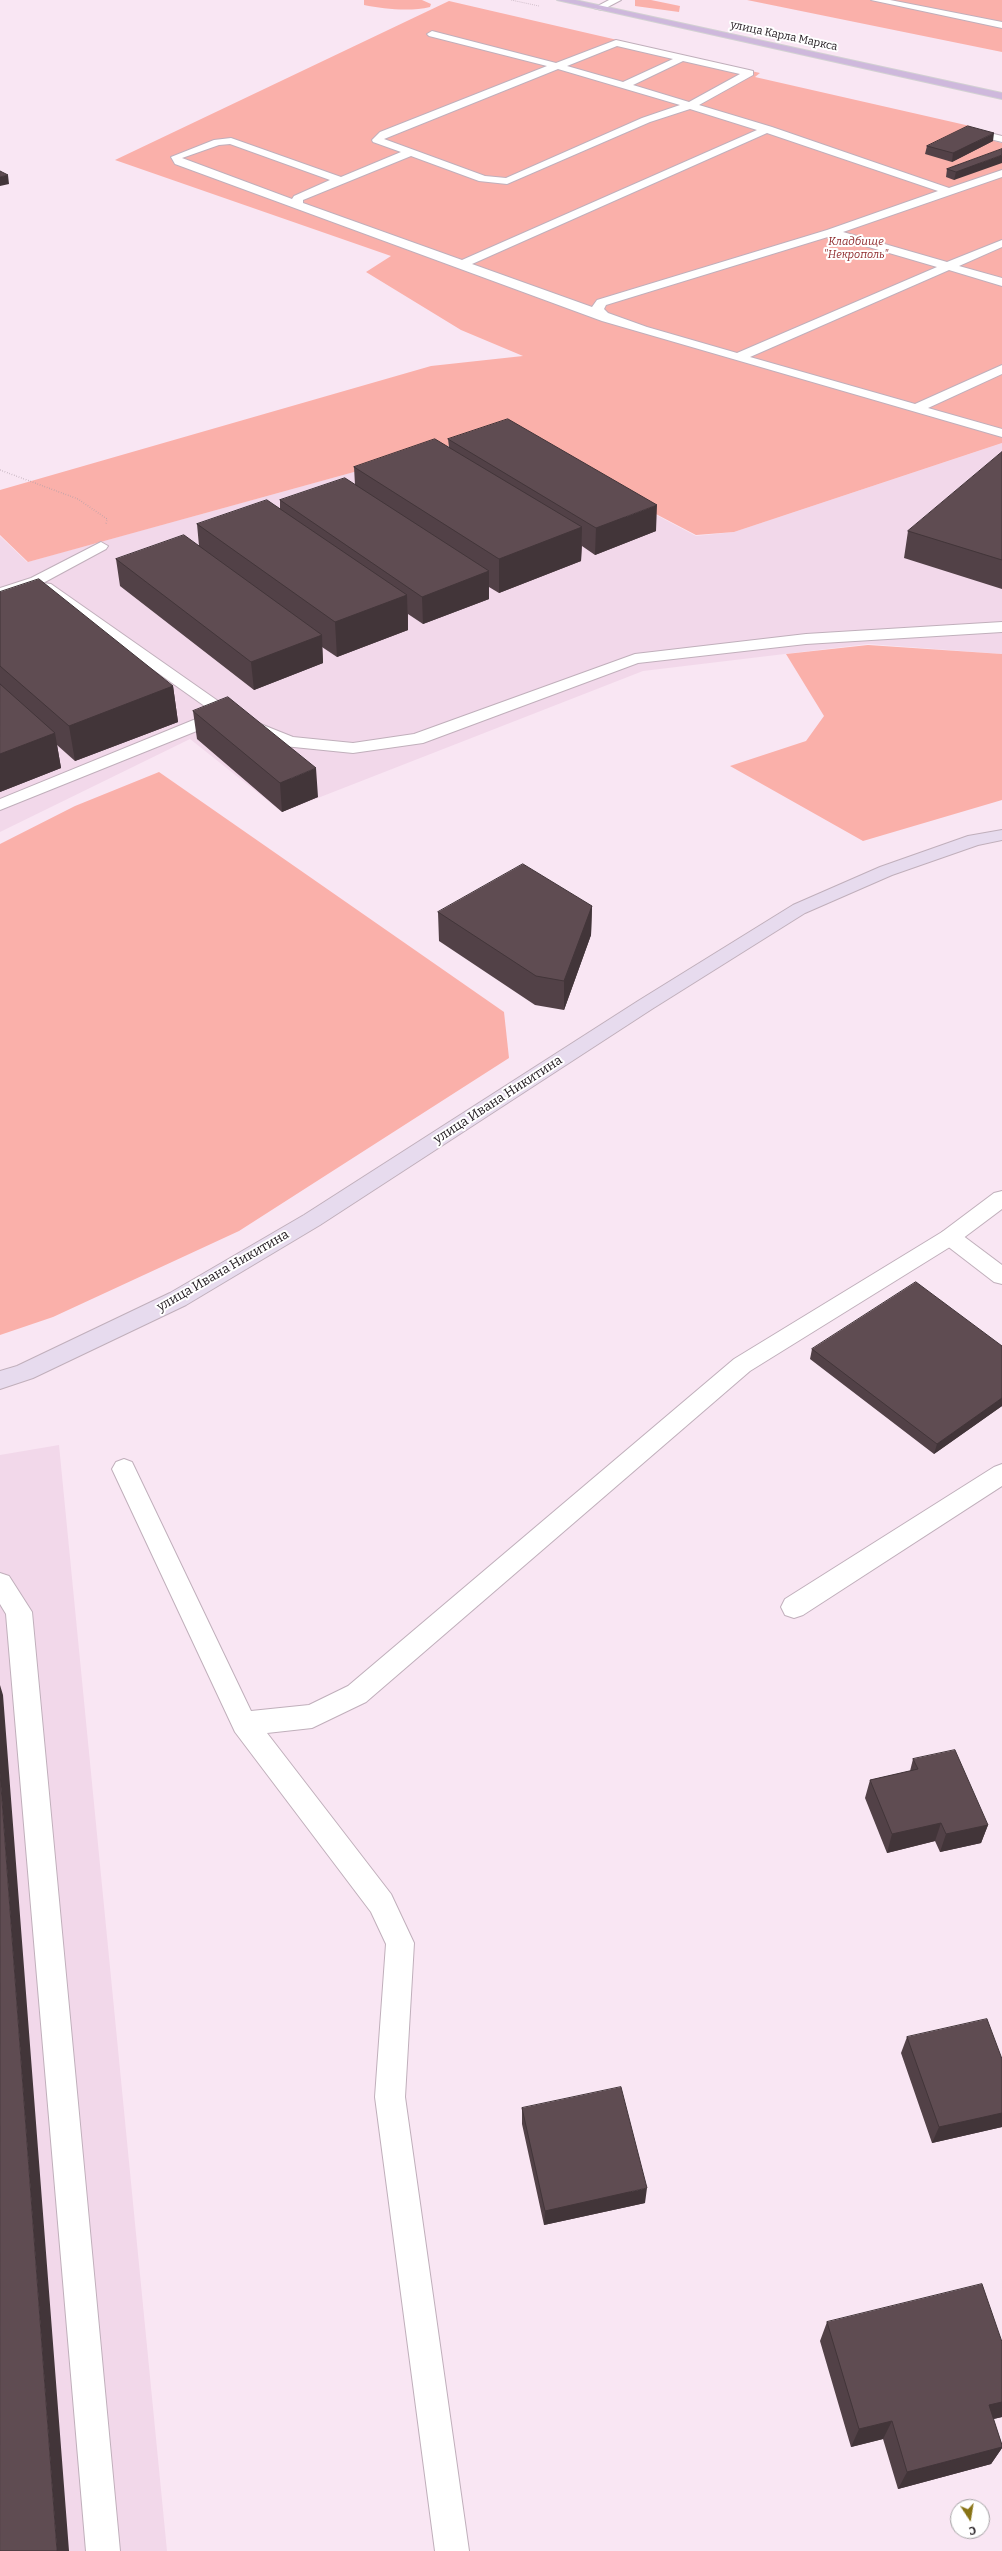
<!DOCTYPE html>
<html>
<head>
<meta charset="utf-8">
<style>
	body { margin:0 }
	#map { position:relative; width:1002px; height:2551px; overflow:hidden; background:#f9e6f3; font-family:Bitter,serif }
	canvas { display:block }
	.north { position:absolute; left:950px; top:2499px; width:40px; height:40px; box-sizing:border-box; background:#fff; border:1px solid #a5a3a5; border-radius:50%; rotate:168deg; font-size:11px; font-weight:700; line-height:16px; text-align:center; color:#1f181d }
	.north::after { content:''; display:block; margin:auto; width:14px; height:18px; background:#887315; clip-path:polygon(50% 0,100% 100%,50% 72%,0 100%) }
</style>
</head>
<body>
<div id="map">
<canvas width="1002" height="2551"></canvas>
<div class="north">С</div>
</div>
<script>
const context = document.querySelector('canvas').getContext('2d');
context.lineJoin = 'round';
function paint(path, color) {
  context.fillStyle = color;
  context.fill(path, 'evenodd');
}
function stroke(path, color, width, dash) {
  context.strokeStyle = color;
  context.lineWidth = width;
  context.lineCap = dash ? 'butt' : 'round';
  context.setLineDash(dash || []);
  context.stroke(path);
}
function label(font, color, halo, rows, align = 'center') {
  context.font = font + ' Bitter,serif';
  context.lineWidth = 4;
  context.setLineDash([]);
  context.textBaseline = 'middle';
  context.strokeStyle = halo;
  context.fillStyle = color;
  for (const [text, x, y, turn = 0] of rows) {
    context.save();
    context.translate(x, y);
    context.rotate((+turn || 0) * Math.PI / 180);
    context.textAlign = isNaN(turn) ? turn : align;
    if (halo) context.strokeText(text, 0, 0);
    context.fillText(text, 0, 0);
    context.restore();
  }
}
const built = new Path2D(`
	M 499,432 L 696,536 L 734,532 L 1002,443 L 1002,654 L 868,644 L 643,671 L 282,812 L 190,739 L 0,832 L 0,536 L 27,562 Z
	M 59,1445 L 167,2551 L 0,2551 L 0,1455 Z`);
const green = new Path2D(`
	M 364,0 L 422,0 L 431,4 L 430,7 C 410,12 384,9 364,5 Z
	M 635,0 L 651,0 L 680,6 L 679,12 L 635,6 Z
	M 747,0 L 1002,0 L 1002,52 Z
	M 449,1 L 760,73 L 755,77 L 970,126 L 959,132 L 1002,143 L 1002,443 L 734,532 L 696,535 L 499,432 L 28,562 L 0,535 L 0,490 L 431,366 L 523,356 L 461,330 L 366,272 L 391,256 L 115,160 Z
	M 868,645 L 1002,654 L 1002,800 L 863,841 L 730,766 L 806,741 L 824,716 L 786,654 Z
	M 159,772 L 504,1012 L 509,1058 L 239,1231 L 53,1317 L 0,1335 L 0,844 L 75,806 Z`);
const pathFar1 = new Path2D(`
	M 511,0 L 539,6`);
const path = new Path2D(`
	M 0,470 L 78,499 L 107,519 L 106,524`);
const service = new Path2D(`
	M 609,0 L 621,0 L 602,10 L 594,8 Z
	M 871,0 L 890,0 L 1002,22 L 1002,28 Z
	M 432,31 L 556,63 L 616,40 L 749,70 L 753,71 L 753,75 L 699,105 L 772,127 L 949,188 L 1002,170 L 1002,177 L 843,232 L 947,262 L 1002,240 L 1002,247 L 959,266 L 1002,278 L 1002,286 L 949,270 L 750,357 L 915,404 L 1002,365 L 1002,374 L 928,408 L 1002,429 L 1002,437 L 602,321 L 175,164 L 171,157 L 214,140 L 231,138 L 341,177 L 401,152 L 373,142 L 372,140 L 380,132 L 547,66 L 429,36 L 427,34 ZM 617,46 L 673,59 L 623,82 L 567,66 ZM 683,61 L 740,74 L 689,102 L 633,85 ZM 558,69 L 680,105 L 642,118 L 506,178 L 485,176 L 384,139 ZM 690,109 L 757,130 L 462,260 L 303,203 L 303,200 L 411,156 L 479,181 L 507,184 L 650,122 ZM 767,133 L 938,191 L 827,230 L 597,300 L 592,307 L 472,264 ZM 230,144 L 330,180 L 294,196 L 292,199 L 182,158 L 219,145 ZM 831,236 L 937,267 L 737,353 L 647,327 L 608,313 L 604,309 L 606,305 Z
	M 986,132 L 1002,136 L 1002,142 L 982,137 L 982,133 Z
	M 101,542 L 108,546 L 106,549 L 43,583 L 51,584 L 238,715 L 293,737 L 353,743 L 414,734 L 635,654 L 806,634 L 1002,622 L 1002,632 L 806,644 L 638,663 L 423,743 L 353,753 L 284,746 L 224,720 L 0,810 L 0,799 L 213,712 L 41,590 L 38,587 L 40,585 L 0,598 L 0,588 L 31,578 Z
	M 1002,1191 L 1002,1209 L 958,1242 L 750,1371 L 366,1702 L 312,1728 L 267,1733 L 391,1894 L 414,1943 L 405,2097 L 469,2551 L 435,2551 L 375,2097 L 386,1944 L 371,1912 L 235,1732 L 112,1469 L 116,1462 L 124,1459 L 132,1462 L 251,1711 L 309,1705 L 348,1686 L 734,1359 L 942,1232 L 994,1193 Z
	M 1002,1464 L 1002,1486 L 803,1615 L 794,1618 L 785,1615 L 781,1607 L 785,1599 L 994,1467 Z
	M 0,1573 L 9,1576 L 32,1612 L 120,2551 L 86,2551 L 6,1614 L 0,1604 Z`);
const minor = new Path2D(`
	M 950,1229 L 958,1232 L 1002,1265 L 1002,1284 L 994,1282 L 942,1242 L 939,1237 L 942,1232 Z`);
const secondary = new Path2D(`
	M 1002,830 L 1002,840 L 978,845 L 892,875 L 805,913 L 652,1009 L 320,1225 L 186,1305 L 33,1378 L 0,1389 L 0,1371 L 17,1366 L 170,1293 L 304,1215 L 638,1001 L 793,905 L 880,867 L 968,836 Z`);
const primary = new Path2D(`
	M 557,0 L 575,0 L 1002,93 L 1002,99 Z`);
const wall = new Path2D(`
	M 993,141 L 952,162 L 925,154 L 927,146 Z
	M 1002,149 L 954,180 L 946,177 L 947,169 Z
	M 448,439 L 656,531 L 595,555 L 582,546 L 581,561 L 499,593 L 489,587 L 489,599 L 423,624 L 408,614 L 408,630 L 337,657 L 322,647 L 323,663 L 254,690 L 120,586 L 116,559 L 199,546 L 197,524 L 280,509 L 280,500 L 355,485 L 354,467 L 449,447 Z
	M 1002,452 L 1002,589 L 904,558 L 908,531 Z
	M 0,592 L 173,686 L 178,722 L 75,761 L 57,745 L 61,768 L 0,792 Z
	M 193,711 L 318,797 L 282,812 L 197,739 Z
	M 592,906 L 591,935 L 564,1010 L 535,1005 L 439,941 L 438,912 Z
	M 1002,1346 L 1002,1406 L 934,1454 L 810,1359 L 812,1349 Z
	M 913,1759 L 988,1825 L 981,1843 L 940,1852 L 935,1841 L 887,1853 L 865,1798 L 870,1780 L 910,1771 Z
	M 907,2037 L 1002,2059 L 1002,2127 L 932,2143 L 901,2053 Z
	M 522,2108 L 645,2203 L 544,2225 L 522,2124 Z
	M 827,2322 L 1002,2342 L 1002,2417 L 993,2419 L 1002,2445 L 1002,2448 L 991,2464 L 898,2489 L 883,2439 L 851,2447 L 820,2341 Z`);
const shadedWall = new Path2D(`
	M 994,133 L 993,141 L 952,162 L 953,153 Z
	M 1002,155 L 1002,163 L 954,180 L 956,172 Z
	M 8,175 L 9,184 L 0,186 L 0,177 Z
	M 657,505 L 656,531 L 595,555 L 596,528 Z
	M 582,527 L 581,561 L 499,593 L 499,559 Z
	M 489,571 L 489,599 L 423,624 L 422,597 Z
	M 407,595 L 408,630 L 337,657 L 335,622 Z
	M 322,635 L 323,663 L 254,690 L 251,662 Z
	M 173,686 L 178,722 L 75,761 L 69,726 Z
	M 55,733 L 61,768 L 0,792 L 0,754 Z
	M 316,768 L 318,797 L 282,812 L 280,783 Z
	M 592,906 L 591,935 L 564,1010 L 564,981 Z
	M 1002,1398 L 1002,1406 L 934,1454 L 937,1444 Z
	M 0,1685 L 3,1695 L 69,2551 L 57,2551 L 0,1773 Z
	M 941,1823 L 935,1841 L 887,1853 L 892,1834 Z
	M 988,1825 L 981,1843 L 940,1852 L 946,1834 Z
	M 1002,2113 L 1002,2127 L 932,2143 L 939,2127 Z
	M 647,2188 L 645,2203 L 544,2225 L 545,2211 Z
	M 1002,2402 L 1002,2417 L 977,2423 L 989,2405 Z
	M 892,2421 L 883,2439 L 851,2447 L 859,2429 Z
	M 1002,2447 L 1002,2448 L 991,2464 L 898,2489 L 907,2472 Z`);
const building = new Path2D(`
	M 968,126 L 994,133 L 953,153 L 927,146 Z
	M 1002,149 L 1002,155 L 956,172 L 947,169 Z
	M 0,171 L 8,175 L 0,177 Z
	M 508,419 L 657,505 L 596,528 L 448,439 Z
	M 435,439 L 582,527 L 499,559 L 354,467 Z
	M 1002,452 L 1002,560 L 908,531 Z
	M 345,478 L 489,571 L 422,597 L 280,500 Z
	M 267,500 L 407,595 L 335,622 L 197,524 Z
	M 184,535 L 322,635 L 251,662 L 116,559 Z
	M 39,579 L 173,686 L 69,726 L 0,666 L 0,592 Z
	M 0,684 L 55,733 L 0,754 Z
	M 228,697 L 316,768 L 280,783 L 193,711 Z
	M 523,864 L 592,906 L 564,981 L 536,976 L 438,912 Z
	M 916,1282 L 1002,1346 L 1002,1398 L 937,1444 L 812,1349 Z
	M 955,1750 L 988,1825 L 946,1834 L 941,1823 L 892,1834 L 870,1780 L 918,1769 L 913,1759 Z
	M 0,1773 L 57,2551 L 0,2551 Z
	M 987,2019 L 1002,2059 L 1002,2113 L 939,2127 L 907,2037 Z
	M 621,2087 L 647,2188 L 545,2211 L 522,2108 Z
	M 982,2284 L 1002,2342 L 1002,2402 L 989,2405 L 1002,2445 L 1002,2447 L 907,2472 L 892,2421 L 859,2429 L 827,2322 Z`);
const farStreetnames = [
	["улица Карла Маркса",784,36,12]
];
const farParknames = [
	["Кладбище",856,242],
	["\"Некрополь\"",856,255]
];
const streetNames = [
	["улица Ивана Никитина",498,1100,-33],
	["улица Ивана Никитина",223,1271,-30]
];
paint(built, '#f2d8ea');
paint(green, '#fab0aa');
stroke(service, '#c0afbb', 2);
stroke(minor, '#c0afbb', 2);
stroke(secondary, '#c0afbb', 2);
stroke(primary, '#d2d1d2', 2);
stroke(pathFar1, '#ad9ea8', 1, [0.5, 1.5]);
stroke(path, '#ad9ea8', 1.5, [0.5, 2]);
paint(service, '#fff');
paint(minor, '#fff');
paint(secondary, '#e7dbee');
paint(primary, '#ceb8dc');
paint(wall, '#524147');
paint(shadedWall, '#423539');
paint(building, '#5f4c52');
stroke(building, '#423539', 1);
label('11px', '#1f181d', '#fff', farStreetnames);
label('italic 11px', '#8e292b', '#fff', farParknames);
label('13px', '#1f181d', '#fff', streetNames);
</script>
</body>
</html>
